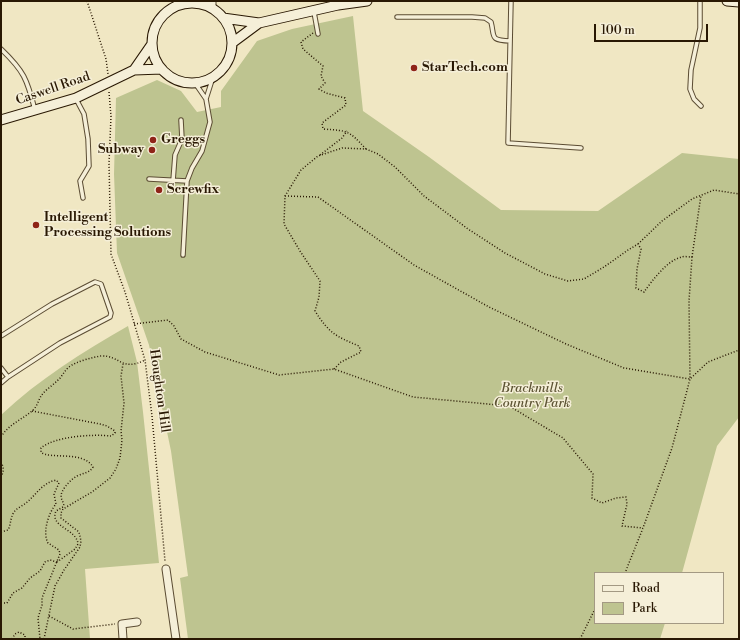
<!DOCTYPE html>
<html>
<head>
<meta charset="utf-8">
<style>
	body { margin:0 }
	#map { position:relative; width:740px; height:640px; overflow:hidden; background:#f0e7c3; font-family:"Libre Bodoni",serif }
	canvas { display:block }
	.frame { position:absolute; inset:0; border:2px solid #291803; pointer-events:none }
	.legend { position:absolute; left:594px; top:572px; width:130px; height:52px; box-sizing:border-box; background:#f5efd8; border:1px solid #a39983; margin:0; padding:5px 7px; list-style:none; font-size:12px; color:#291803 }
	.legend li { display:flex; align-items:center; gap:8px; height:20px }
	.legend b { width:20px; border:1px solid #a39983 }
	.scale { position:absolute; left:594px; top:24px; width:114px; height:18px; box-sizing:border-box; border:2px solid #291803; border-top:0; padding-left:5px; font-size:12px; line-height:14px; white-space:nowrap; color:#291803; -webkit-text-stroke:3px #f5efd8; paint-order:stroke }
</style>
</head>
<body>
<div id="map">
<canvas width="740" height="640"></canvas>
<div class="frame"></div>
<ul class="legend">
<li><b style="height:5px;background:#f5efd8"></b>Road</li>
<li><b style="height:11px;background:#bec490"></b>Park</li>
</ul>
<div class="scale">100 m</div>
</div>
<script>
const context = document.querySelector('canvas').getContext('2d');
context.lineJoin = 'round';
function paint(path, color) {
  context.fillStyle = color;
  context.fill(path, 'evenodd');
}
function stroke(path, color, width, dash) {
  context.strokeStyle = color;
  context.lineWidth = width;
  context.lineCap = dash ? 'butt' : 'round';
  context.setLineDash(dash || []);
  context.stroke(path);
}
function label(font, color, halo, rows, align = 'center') {
  context.font = font + ' "Libre Bodoni",serif';
  context.lineWidth = 3;
  context.setLineDash([]);
  context.textBaseline = 'middle';
  context.strokeStyle = halo;
  context.fillStyle = color;
  for (const [text, x, y, turn = 0] of rows) {
    context.save();
    context.translate(x, y);
    context.rotate((+turn || 0) * Math.PI / 180);
    context.textAlign = isNaN(turn) ? turn : align;
    if (halo) context.strokeText(text, 0, 0);
    context.fillText(text, 0, 0);
    context.restore();
  }
}
const green = new Path2D(`
	M 353,16 L 363,111 L 429,157 L 501,210 L 598,211 L 682,153 L 739,159 L 739,417 L 717,446 L 682,573 L 595,573 L 595,623 L 665,623 L 660,639 L 188,639 L 180,578 L 188,576 L 171,451 L 149,345 L 117,253 L 114,174 L 116,98 L 157,80 L 181,91 L 197,112 L 221,107 L 221,91 L 257,41 L 292,29 Z
	M 128,326 L 137,362 L 143,412 L 159,563 L 85,569 L 90,639 L 1,639 L 1,415 C 39,379 83,352 128,326 Z`);
const path = new Path2D(`
	M 87,1 L 106,59 L 108,74
	M 313,33 L 301,42 L 303,49 L 323,66 L 321,76 L 325,83 L 319,89 L 326,93 L 345,98 L 346,105 L 322,123 L 323,129 C 349,131 348,130 366,149
	M 109,92 L 111,116 L 109,163 L 111,254 L 125,292 L 145,360 L 152,416 L 165,561
	M 320,155 L 342,138 L 347,131
	M 285,196 L 318,197 L 414,265 L 489,307 L 566,344 L 624,368 L 690,379 L 708,362 L 739,350
	M 638,244 L 662,221 L 692,199 L 714,190 L 739,194
	M 692,257 L 701,195
	M 134,324 L 168,320 L 174,326 L 181,339 L 205,352 L 279,375 L 334,369 L 413,397 L 509,406 L 563,438 L 593,474 L 592,498 L 602,503 L 616,498 L 626,497 L 627,504 L 622,526 L 643,528
	M 334,369 L 341,362 L 361,352 L 359,346 C 335,336 329,333 315,311 L 319,297 L 320,281 L 300,251 L 284,224 L 285,196 L 301,170 L 318,156 L 342,148 L 366,149 L 378,154 L 395,167 L 424,196 L 468,229 L 505,253 L 545,274 L 568,281 L 584,279 L 604,267 L 628,250 L 638,244 L 641,249 L 637,269 L 636,288 L 644,292 C 652,281 667,260 682,257 C 684,256 689,257 692,257 L 689,301 L 690,379 L 672,448 L 643,528 L 625,573
	M 32,411 L 100,424 L 107,426 L 115,431 L 115,433 L 111,436 C 94,434 55,436 41,448 L 41,452 C 49,460 83,450 93,467 C 90,473 83,473 77,476 C 72,479 68,483 65,487 C 60,494 60,497 64,504 L 63,507 L 56,511 C 49,527 77,529 78,544 L 75,549 L 57,562
	M 1,437 C 8,425 21,420 32,411 C 37,407 38,401 41,396 C 45,390 52,386 57,381 C 62,377 64,371 69,367 C 75,362 93,357 101,356 C 120,355 121,372 145,360
	M 1,462 C 4,468 4,471 1,477
	M 1,532 L 8,530 C 11,525 10,518 14,512 C 17,508 22,506 26,503 C 36,495 42,483 56,480 L 59,483 L 54,494 L 56,504 C 49,512 42,532 48,543 L 59,550 L 60,554 L 42,598 L 42,605 L 38,618 L 40,639
	M 1,603 L 7,603 L 13,593 L 22,588 L 30,578 L 40,571 L 45,562 L 50,560 L 57,562
	M 49,616 L 73,629 L 115,624
	M 12,639 L 15,634 L 19,632 L 25,635 L 25,639
	M 44,639 L 55,586 L 64,570 L 80,547 L 81,541 L 79,532 L 61,518 L 61,513 L 63,509 L 92,492 L 110,478 L 116,469 L 120,458 L 122,440 L 121,431 L 124,403 L 121,376 L 123,364
	M 580,639 L 595,609`);
const lane = new Path2D(`
	M 511,1 L 508,143 L 581,148
	M 700,1 L 700,28 L 691,70 L 690,89 L 694,99 L 701,106
	M 314,12 L 318,34
	M 397,17 L 472,17 L 485,18 L 491,22 C 495,37 489,40 510,41
	M 1,49 C 24,71 27,79 35,110
	M 76,99 L 84,114 L 88,139 L 89,166 L 80,181 L 83,198
	M 206,99 L 213,77
	M 149,179 L 187,181
	M 173,181 L 175,155 L 182,139 L 181,120
	M 183,255 L 187,181 L 192,168 L 202,151 L 210,122 L 206,99 L 195,83
	M 1,336 L 52,304 L 95,282 L 101,284 L 111,313 L 110,317 L 60,343 L 8,377 L 1,368
	M 1,383 L 8,377`);
const street = new Path2D(`
	M 191,3 L 192,1
	M 212,8 L 212,1
	M 166,569 L 176,639
	M 123,639 L 122,624 L 137,622`);
const secondary = new Path2D(`
	M 727,1 L 739,2
	M152 43a40 40 0 1 1 80 0a40 40 0 1 1-80 0Z
	M 223,18 L 259,23 L 338,5 L 367,1
	M 232,43 L 259,23
	M 134,70 L 152,44
	M 1,120 L 76,98 L 134,70 L 162,69`);
const markers = [
	[414,68,4,"#8f2418"],
	[153,140,4,"#8f2418"],
	[152,150,4,"#8f2418"],
	[159,190,4,"#8f2418"],
	[36,225,4,"#8f2418"]
];
const poiNames = [
	["StarTech.com",422,68],
	["Greggs",161,140],
	["Subway",144,150,"right"],
	["Screwfix",167,190],
	["Intelligent",44,218],
	["Processing Solutions",44,233]
];
const streetNames = [
	["Caswell Road",53,89,-19],
	["Houghton Hill",159,391,82]
];
const parkNames = [
	["Brackmills",532,389],
	["Country Park",532,404]
];
paint(green, '#bec490');
stroke(lane, '#5b4c33', 5.5);
stroke(street, '#5b4c33', 9);
stroke(secondary, '#291803', 11);
stroke(path, '#291803', 1.5, [1, 2]);
stroke(lane, '#f5efd8', 3.5);
stroke(street, '#f5efd8', 7);
stroke(secondary, '#f5efd8', 9);
for (const [x, y, r, color] of markers) {
  const dot = new Path2D();
  dot.arc(x, y, r, 0, 2 * Math.PI);
  context.fillStyle = color;
  context.fill(dot);
  stroke(dot, '#f5efd8', 1.5);
}
label('bold 13px', '#291803', '#f5efd8', poiNames, 'left');
label('13px', '#291803', '#f5efd8', streetNames);
label('italic 13px', '#5d5434', '#f5efd8', parkNames);
</script>
</body>
</html>
